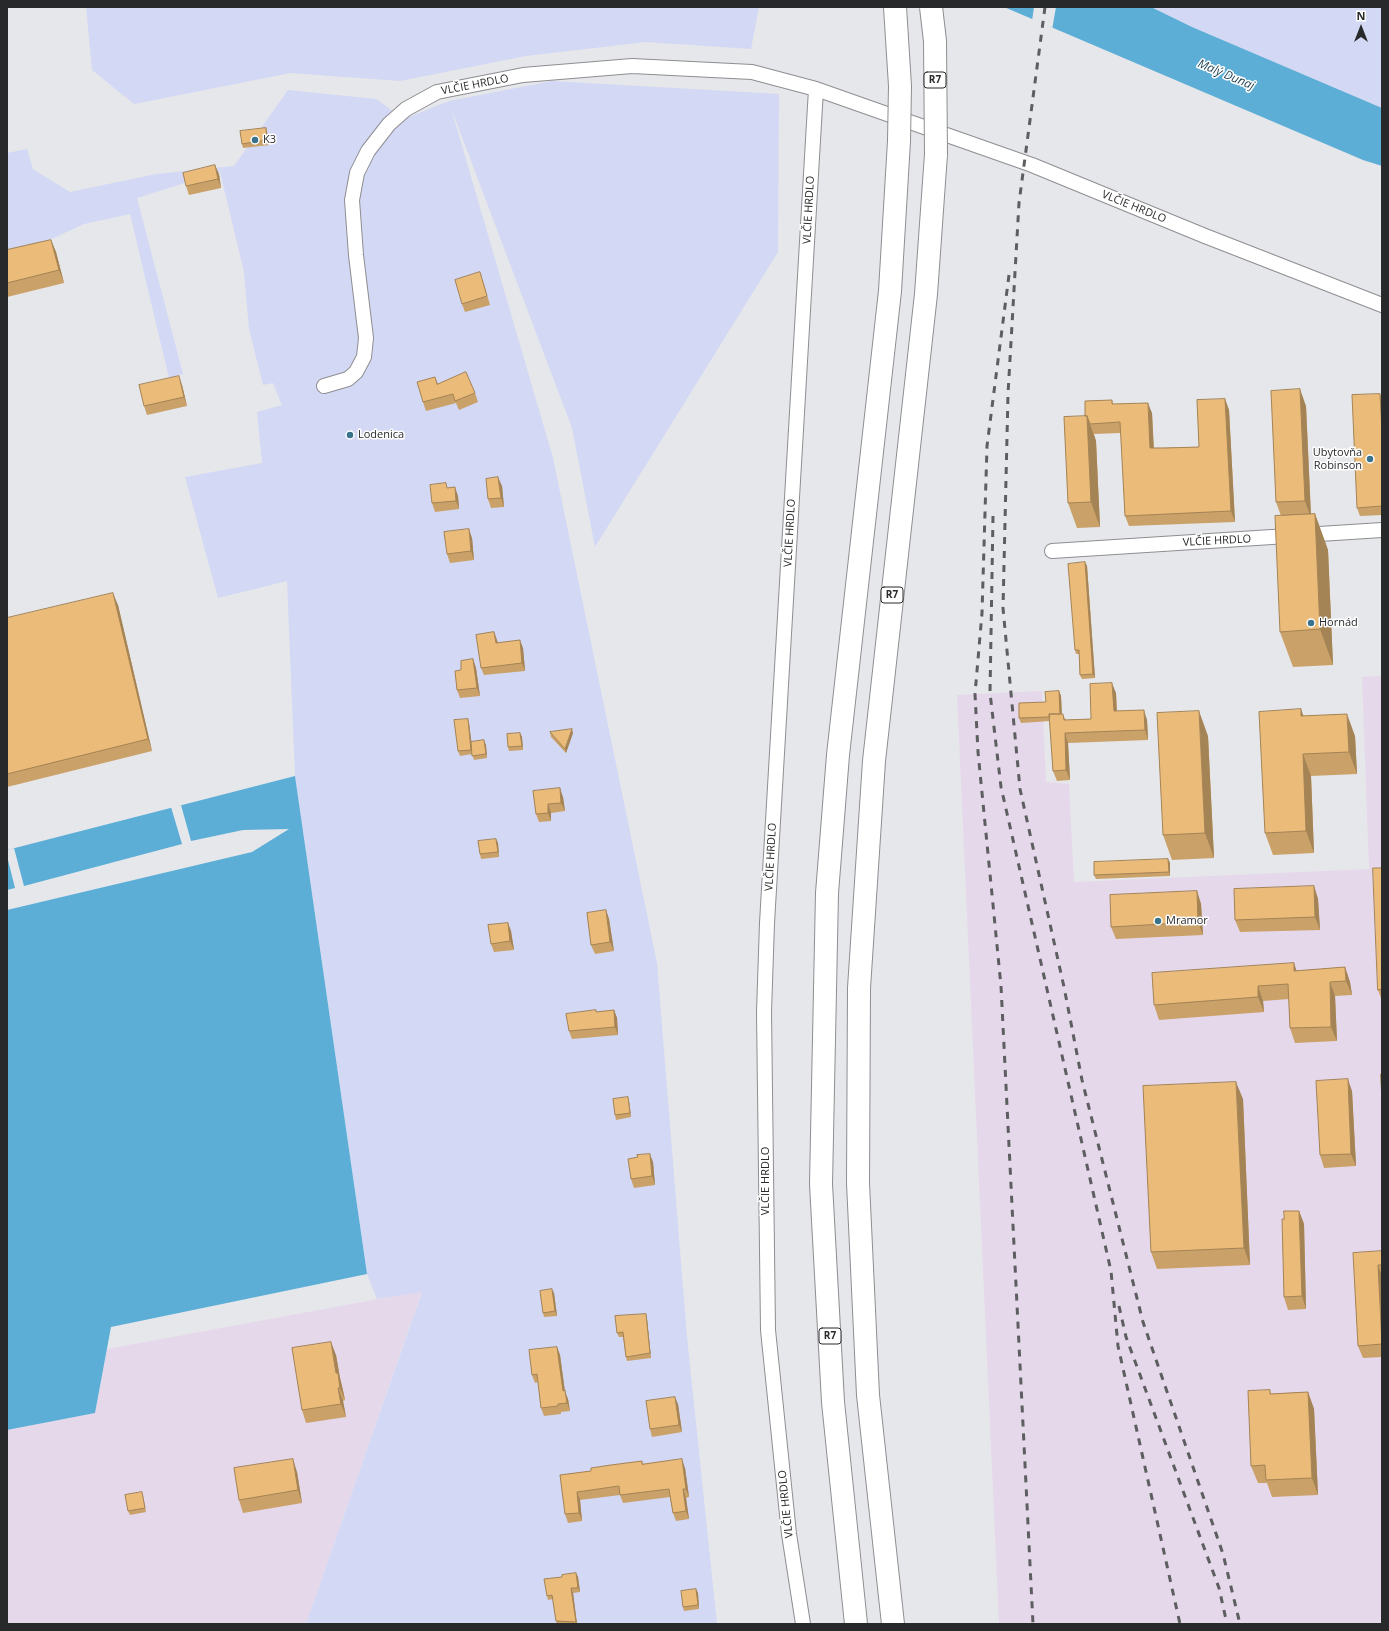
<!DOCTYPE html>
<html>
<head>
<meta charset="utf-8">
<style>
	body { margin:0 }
	#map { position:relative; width:1389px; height:1631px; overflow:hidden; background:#e6e7eb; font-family:"Open Sans",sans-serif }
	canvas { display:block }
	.frame { position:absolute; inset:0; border:8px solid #28292a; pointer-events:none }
	.north { position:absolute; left:1341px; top:8px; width:40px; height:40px; -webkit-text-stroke:3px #fff; paint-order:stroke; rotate:0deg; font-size:11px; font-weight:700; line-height:16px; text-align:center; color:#28292a }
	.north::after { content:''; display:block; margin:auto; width:14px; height:18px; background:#28292a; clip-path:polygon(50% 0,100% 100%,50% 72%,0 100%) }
</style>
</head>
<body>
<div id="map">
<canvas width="1389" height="1631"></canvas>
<div class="frame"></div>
<div class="north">N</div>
</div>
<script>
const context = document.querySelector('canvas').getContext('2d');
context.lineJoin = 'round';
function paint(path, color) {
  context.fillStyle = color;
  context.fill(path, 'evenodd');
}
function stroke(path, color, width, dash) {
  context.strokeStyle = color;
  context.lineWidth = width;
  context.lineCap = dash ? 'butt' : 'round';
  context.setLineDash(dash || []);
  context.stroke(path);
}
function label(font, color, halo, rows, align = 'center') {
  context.font = font + ' "Open Sans",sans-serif';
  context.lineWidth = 3;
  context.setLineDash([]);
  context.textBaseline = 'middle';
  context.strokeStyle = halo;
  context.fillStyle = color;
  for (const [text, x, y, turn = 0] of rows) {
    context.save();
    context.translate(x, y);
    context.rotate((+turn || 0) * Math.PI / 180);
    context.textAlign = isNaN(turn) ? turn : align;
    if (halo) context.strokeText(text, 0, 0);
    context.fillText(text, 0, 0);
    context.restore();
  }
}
const industrial = new Path2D(`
	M 1382,676 L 1382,1624 L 999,1624 L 957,695 L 1042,691 L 1046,782 L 1069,784 L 1074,882 L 1369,869 L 1362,677 Z
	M 422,1291 L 306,1624 L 7,1624 L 7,1430 L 95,1413 L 107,1349 Z`);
const green = new Path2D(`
	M 86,7 L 759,7 L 751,49 L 646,42 L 526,56 L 400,81 L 291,73 L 134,104 L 92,70 Z
	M 1151,7 L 1382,7 L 1382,108 L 1192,27 Z
	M 552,81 L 779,94 L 778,252 L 595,547 L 572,428 L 451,108 L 553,458 L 657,963 L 687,1337 L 717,1624 L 306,1624 L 422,1292 L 377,1299 L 367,1274 L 295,776 L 287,581 L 218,598 L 185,477 L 262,463 L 257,412 L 282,405 L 273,383 L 263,385 L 249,329 L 244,272 L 220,172 L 137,198 L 183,374 L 169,378 L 130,214 L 84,224 L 32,248 L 7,253 L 7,153 L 27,149 L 33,169 L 70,192 L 156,174 L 234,166 L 288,90 L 376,99 L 404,119 L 449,101 Z`);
const water = new Path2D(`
	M 1004,7 L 1151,7 L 1192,27 L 1382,108 L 1382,166 L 1363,160 Z
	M 295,776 L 367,1274 L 111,1327 L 95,1413 L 7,1430 L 7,850 Z`);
const pier = new Path2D(`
	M 1034,7 L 1056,7 L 1052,30 L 1032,21 Z
	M 181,805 L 191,841 L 243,830 L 289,829 L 252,852 L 7,910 L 7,890 L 15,888 L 7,856 L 7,850 L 14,848 L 24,886 L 182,844 L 171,807 Z`);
const street = new Path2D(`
	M 324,386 L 348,379 L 356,372 L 364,357 L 366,338 L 356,255 L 352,200 L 357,173 L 368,151 L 389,124 L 406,109 L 437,92 L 523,75 L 632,66 L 752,72 L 816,89 L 1032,165 L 1205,236 L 1382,305
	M 1052,551 L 1382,530
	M 803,1624 L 789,1534 L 768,1330 L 764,1012 L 767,923 L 816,89`);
const highway = new Path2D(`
	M 856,1624 L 833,1402 L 821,1184 L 827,893 L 838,755 L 890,291 L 899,141
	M 893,1624 L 868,1395 L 858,1183 L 859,988 L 874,761 L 926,294 L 936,154`);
const rail = new Path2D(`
	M 1045,7 L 1019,203 L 1008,394 L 1003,608 L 1020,789 L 1064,987 L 1082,1080 L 1143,1322 L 1223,1554 L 1240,1624
	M 1009,275 L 987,446 L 982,613 L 975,694 L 978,752 L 1001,986 L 1033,1624
	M 993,516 L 990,693 L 1001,787 L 1111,1271 L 1118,1346 L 1180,1624
	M 1119,1306 L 1126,1337 L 1219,1588 L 1227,1624`);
const highwayBridge = new Path2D(`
	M 895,7 L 900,86 L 899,141
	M 931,7 L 935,41 L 936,154`);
const wall = new Path2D(`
	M 266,128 L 267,132 L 269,145 L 243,148 L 242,144 Z
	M 219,174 L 221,188 L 189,195 L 186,186 Z
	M 51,240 L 56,252 L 64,283 L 7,297 L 7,250 Z
	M 483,281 L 490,305 L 465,312 L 462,304 Z
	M 435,377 L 438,384 L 475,393 L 478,402 L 459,410 L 456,403 L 426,411 L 423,402 Z
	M 182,385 L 187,406 L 147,415 L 144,406 Z
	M 1225,399 L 1229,410 L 1235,522 L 1129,526 L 1125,516 L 1121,433 L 1094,434 L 1096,441 L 1100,527 L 1077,528 L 1068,503 L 1085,416 L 1112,400 L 1113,404 L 1152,413 L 1154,448 L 1199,447 Z
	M 1382,399 L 1382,515 L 1360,516 L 1357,508 Z
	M 1306,406 L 1311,514 L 1315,514 L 1328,550 L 1333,665 L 1293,667 L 1280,632 L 1281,516 L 1276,502 Z
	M 502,486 L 504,507 L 491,508 L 488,499 Z
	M 448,488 L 458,496 L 459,509 L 435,512 L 432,503 Z
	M 472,538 L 474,560 L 450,563 L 447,554 Z
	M 1085,562 L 1087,566 L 1095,678 L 1082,679 L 1080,675 L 1079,654 L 1076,654 L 1075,650 Z
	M 118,605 L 152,751 L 7,787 L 7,618 Z
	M 494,632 L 498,643 L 523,648 L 525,671 L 484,675 L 481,668 Z
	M 473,659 L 476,668 L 480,696 L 460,698 L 457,690 L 461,670 Z
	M 1059,691 L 1061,696 L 1062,714 L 1066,720 L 1091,719 L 1116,693 L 1117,711 L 1147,720 L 1148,740 L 1068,743 L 1070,780 L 1057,781 L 1053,771 L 1050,721 L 1021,723 L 1019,718 L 1046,702 Z
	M 1303,716 L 1355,736 L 1357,774 L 1311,776 L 1314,853 L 1273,855 L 1265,833 Z
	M 469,723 L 471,742 L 486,745 L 487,758 L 474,760 L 472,754 L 460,756 L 458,751 Z
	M 550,732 L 573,733 L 566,753 L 551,737 Z
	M 520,733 L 522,737 L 523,750 L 509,751 L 508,747 Z
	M 1208,736 L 1214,858 L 1172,860 L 1163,835 Z
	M 533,791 L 563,797 L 565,811 L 551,813 L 551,821 L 539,822 L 536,814 Z
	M 496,839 L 498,843 L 499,857 L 481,859 L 480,854 Z
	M 1168,859 L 1170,863 L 1170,876 L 1096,879 L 1094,875 Z
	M 1382,868 L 1382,1001 L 1378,990 Z
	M 1314,886 L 1318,899 L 1320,930 L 1240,932 L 1235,920 Z
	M 1197,891 L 1201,904 L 1203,935 L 1116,939 L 1111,927 Z
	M 606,910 L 609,919 L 614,951 L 595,954 L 591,945 Z
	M 508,923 L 511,931 L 514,950 L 494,952 L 491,944 Z
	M 1345,967 L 1350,982 L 1352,995 L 1335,996 L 1337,1041 L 1295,1043 L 1290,1028 L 1289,999 L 1263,1001 L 1264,1012 L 1159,1020 L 1154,1005 L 1296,971 Z
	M 614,1010 L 617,1018 L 618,1035 L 572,1039 L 569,1031 L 597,1012 Z
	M 1352,1091 L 1356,1166 L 1324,1168 L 1320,1155 Z
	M 1243,1099 L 1250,1265 L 1157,1269 L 1151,1252 Z
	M 629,1101 L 631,1117 L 616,1120 L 615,1115 Z
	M 653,1162 L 655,1185 L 634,1188 L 631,1179 Z
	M 1299,1211 L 1304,1224 L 1306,1309 L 1288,1310 L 1284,1297 L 1284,1219 Z
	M 1382,1251 L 1382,1357 L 1363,1358 L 1358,1346 Z
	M 554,1293 L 557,1316 L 544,1317 L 543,1313 Z
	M 646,1314 L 647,1319 L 651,1358 L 627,1361 L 626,1357 L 623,1337 L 619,1337 L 617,1333 Z
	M 557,1347 L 560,1355 L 565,1392 L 568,1399 L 570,1411 L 561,1412 L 561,1414 L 544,1416 L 541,1408 L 538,1382 L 535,1383 L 532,1375 Z
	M 336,1355 L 340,1378 L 342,1386 L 345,1400 L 343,1401 L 346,1417 L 306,1423 L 302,1410 Z
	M 1270,1390 L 1271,1394 L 1308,1392 L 1314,1409 L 1318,1495 L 1272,1497 L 1267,1483 L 1258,1483 L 1251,1466 Z
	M 678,1404 L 682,1432 L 652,1437 L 650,1429 Z
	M 642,1461 L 643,1464 L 685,1468 L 689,1497 L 686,1498 L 689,1519 L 676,1521 L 673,1513 L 670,1497 L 623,1503 L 620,1495 L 580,1500 L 582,1521 L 568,1523 L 565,1514 L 560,1475 L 591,1471 Z
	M 297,1472 L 302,1503 L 243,1513 L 239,1500 Z
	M 143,1496 L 146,1512 L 130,1515 L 128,1511 Z
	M 576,1573 L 578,1577 L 580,1592 L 573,1593 L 577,1624 L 557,1624 L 556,1621 L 553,1599 L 548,1600 L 547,1596 L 562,1577 Z
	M 696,1589 L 698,1593 L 699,1609 L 684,1611 L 683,1607 Z`);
const shadedWall = new Path2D(`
	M 266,128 L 267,132 L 269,145 L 267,140 Z
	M 215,165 L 219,174 L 221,188 L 218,179 Z
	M 51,240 L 56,252 L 64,283 L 59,270 Z
	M 179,376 L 182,385 L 187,406 L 184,397 Z
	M 1300,389 L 1306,406 L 1311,518 L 1305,501 Z
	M 1380,394 L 1382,399 L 1382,430 Z
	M 1225,399 L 1229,410 L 1235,522 L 1231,511 Z
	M 1148,403 L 1152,413 L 1154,459 L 1150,448 Z
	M 1087,416 L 1096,441 L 1100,527 L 1091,502 Z
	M 498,477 L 502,486 L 504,507 L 501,498 Z
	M 455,487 L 458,496 L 459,509 L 456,501 Z
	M 1315,514 L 1328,550 L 1333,665 L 1320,629 Z
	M 469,529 L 472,538 L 474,560 L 471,551 Z
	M 1085,562 L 1087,566 L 1095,678 L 1093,674 Z
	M 113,593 L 118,605 L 152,751 L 148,739 Z
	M 494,632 L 497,640 L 499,651 L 496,643 Z
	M 520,640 L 523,648 L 525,671 L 522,663 Z
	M 473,659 L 476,668 L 480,696 L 477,688 Z
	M 1112,683 L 1116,693 L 1117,721 L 1114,711 Z
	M 1059,691 L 1061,696 L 1062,721 L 1060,717 Z
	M 1301,709 L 1309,731 L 1301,716 Z
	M 1144,710 L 1147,720 L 1148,740 L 1145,730 Z
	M 1199,711 L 1208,736 L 1214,858 L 1205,833 Z
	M 1347,714 L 1355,736 L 1357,774 L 1349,752 Z
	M 468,719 L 469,723 L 473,754 L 471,750 Z
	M 572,729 L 573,733 L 566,753 L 565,749 Z
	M 520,733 L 522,737 L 523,750 L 522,746 Z
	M 1065,733 L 1068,743 L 1070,780 L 1066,770 Z
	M 484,740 L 486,745 L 487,758 L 486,754 Z
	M 1303,754 L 1311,776 L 1314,853 L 1306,831 Z
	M 560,788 L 563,797 L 565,811 L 561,803 Z
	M 548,804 L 551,813 L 551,821 L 548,813 Z
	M 496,839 L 498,843 L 499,857 L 498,852 Z
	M 1168,859 L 1170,863 L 1170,876 L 1169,872 Z
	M 1314,886 L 1318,899 L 1320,930 L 1315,917 Z
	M 1197,891 L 1201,904 L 1203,935 L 1198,922 Z
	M 606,910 L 609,919 L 614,951 L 610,942 Z
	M 508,923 L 511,931 L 514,950 L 510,941 Z
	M 1294,963 L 1299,978 L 1294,971 Z
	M 1345,967 L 1350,982 L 1352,995 L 1346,981 Z
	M 1330,982 L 1335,996 L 1337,1041 L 1331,1027 Z
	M 1258,986 L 1263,1001 L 1264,1012 L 1258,997 Z
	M 614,1010 L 617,1018 L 618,1035 L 615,1027 Z
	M 1348,1079 L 1352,1091 L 1356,1166 L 1351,1154 Z
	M 1236,1082 L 1243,1099 L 1250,1265 L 1244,1248 Z
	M 628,1097 L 629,1101 L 631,1117 L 630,1113 Z
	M 650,1154 L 653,1162 L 655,1185 L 652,1176 Z
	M 1299,1211 L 1304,1224 L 1306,1309 L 1302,1296 Z
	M 1378,1265 L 1382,1276 L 1382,1338 Z
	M 552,1289 L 554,1293 L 557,1316 L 555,1311 Z
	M 646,1314 L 647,1319 L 651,1358 L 650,1353 Z
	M 331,1342 L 336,1355 L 340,1378 L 342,1386 L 345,1400 L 340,1388 L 336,1373 Z
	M 557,1347 L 560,1355 L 565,1392 L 568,1399 L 570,1411 L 563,1391 Z
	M 338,1388 L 343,1401 L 346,1417 L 341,1404 Z
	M 1308,1392 L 1314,1409 L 1318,1495 L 1312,1478 Z
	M 675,1397 L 678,1404 L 682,1432 L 679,1425 Z
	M 293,1459 L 297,1472 L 302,1503 L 298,1490 Z
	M 682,1459 L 685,1468 L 689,1497 L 686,1489 Z
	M 683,1489 L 686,1498 L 689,1519 L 686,1511 Z
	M 577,1492 L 580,1500 L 582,1521 L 579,1513 Z
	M 576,1573 L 578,1577 L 580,1592 L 578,1588 Z
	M 571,1588 L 573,1593 L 577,1624 L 576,1624 L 576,1622 Z
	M 696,1589 L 698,1593 L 699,1609 L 698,1605 Z`);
const building = new Path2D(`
	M 266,128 L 267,140 L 242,144 L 240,131 Z
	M 215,165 L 218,179 L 186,186 L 183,173 Z
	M 51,240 L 59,270 L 7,283 L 7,250 Z
	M 480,272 L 487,296 L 462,304 L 455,280 Z
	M 466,372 L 475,393 L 455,401 L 453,394 L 423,402 L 417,382 L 435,377 L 437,384 Z
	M 179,376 L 184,397 L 144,406 L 139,385 Z
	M 1300,389 L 1305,501 L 1276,502 L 1271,391 Z
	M 1380,394 L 1382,430 L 1382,506 L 1357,508 L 1352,395 Z
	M 1225,399 L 1231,511 L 1125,516 L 1120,422 L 1090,424 L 1087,416 L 1085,416 L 1085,401 L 1112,400 L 1112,404 L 1148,403 L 1150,448 L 1164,448 L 1199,447 L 1197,400 Z
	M 1087,416 L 1091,502 L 1068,503 L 1064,417 Z
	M 498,477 L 501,498 L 488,499 L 486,479 Z
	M 446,483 L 447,488 L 455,487 L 456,501 L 432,503 L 430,485 Z
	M 1315,514 L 1320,629 L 1280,632 L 1275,516 Z
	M 469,529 L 471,551 L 447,554 L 444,532 Z
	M 1085,562 L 1093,674 L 1080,675 L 1079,650 L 1075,650 L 1068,564 Z
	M 113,593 L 148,739 L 7,774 L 7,618 Z
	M 494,632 L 496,643 L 520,640 L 522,663 L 481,668 L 476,635 Z
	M 473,659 L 477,688 L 457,690 L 455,671 L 461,670 L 461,661 Z
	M 1112,683 L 1114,711 L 1144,710 L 1145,730 L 1065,733 L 1066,770 L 1053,771 L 1049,714 L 1063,714 L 1064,720 L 1091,719 L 1090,684 Z
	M 1059,691 L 1060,714 L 1049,714 L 1050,717 L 1019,718 L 1019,703 L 1046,702 L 1045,692 Z
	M 1301,709 L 1301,716 L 1347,714 L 1349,752 L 1303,754 L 1306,831 L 1265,833 L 1259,712 Z
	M 1199,711 L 1205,833 L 1163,835 L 1157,713 Z
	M 468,719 L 471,750 L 458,751 L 454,720 Z
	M 572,729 L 565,749 L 550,732 Z
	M 520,733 L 522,746 L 508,747 L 507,734 Z
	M 484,740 L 486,754 L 472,756 L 471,742 Z
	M 560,788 L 561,803 L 548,804 L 548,813 L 536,814 L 533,791 Z
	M 496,839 L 498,852 L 480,854 L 478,841 Z
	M 1168,859 L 1169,872 L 1094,875 L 1094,862 Z
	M 1373,868 L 1382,868 L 1382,989 L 1378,990 Z
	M 1314,886 L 1315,917 L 1235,920 L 1234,889 Z
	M 1197,891 L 1198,922 L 1111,927 L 1110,895 Z
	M 606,910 L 610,942 L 591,945 L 587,913 Z
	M 508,923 L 510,941 L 491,944 L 488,925 Z
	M 1294,963 L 1294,971 L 1345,967 L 1346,981 L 1330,982 L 1331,1027 L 1290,1028 L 1288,984 L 1258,986 L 1258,997 L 1154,1005 L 1152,973 Z
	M 596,1010 L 596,1012 L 614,1010 L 615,1027 L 569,1031 L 566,1014 Z
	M 1381,1074 L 1382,1074 L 1382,1100 Z
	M 1348,1079 L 1351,1154 L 1320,1155 L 1316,1081 Z
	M 1236,1082 L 1244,1248 L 1151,1252 L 1143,1086 Z
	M 628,1097 L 630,1113 L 615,1115 L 613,1099 Z
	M 650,1154 L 652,1176 L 631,1179 L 628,1159 L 638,1157 L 637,1155 Z
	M 1284,1211 L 1299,1211 L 1302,1296 L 1284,1297 L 1282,1219 L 1284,1219 Z
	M 1382,1251 L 1382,1265 L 1378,1265 L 1382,1344 L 1358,1346 L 1353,1253 Z
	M 552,1289 L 555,1311 L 543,1313 L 540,1291 Z
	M 646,1314 L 650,1353 L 626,1357 L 623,1332 L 617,1333 L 615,1316 Z
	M 331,1342 L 336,1373 L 338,1373 L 340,1388 L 338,1388 L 341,1404 L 302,1410 L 292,1348 Z
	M 557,1347 L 563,1391 L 565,1390 L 567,1403 L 558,1404 L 558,1406 L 541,1408 L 537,1374 L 532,1375 L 529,1350 Z
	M 1270,1390 L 1270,1394 L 1308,1392 L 1312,1478 L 1266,1480 L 1265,1465 L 1251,1466 L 1248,1391 Z
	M 675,1397 L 679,1425 L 650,1429 L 646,1401 Z
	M 293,1459 L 298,1490 L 239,1500 L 234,1468 Z
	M 682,1459 L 686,1489 L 683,1489 L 686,1511 L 673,1513 L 669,1489 L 620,1495 L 619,1486 L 577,1492 L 579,1513 L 565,1514 L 560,1475 L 591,1471 L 591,1468 L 611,1465 L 642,1461 L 642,1464 Z
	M 142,1492 L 145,1508 L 128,1511 L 125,1495 Z
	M 576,1573 L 578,1588 L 571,1588 L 576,1622 L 556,1621 L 552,1595 L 547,1596 L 544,1579 L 562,1577 L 562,1575 Z
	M 696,1589 L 698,1605 L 683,1607 L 681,1591 Z`);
const markers = [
	[255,140,4,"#38738b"],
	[350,435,4,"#38738b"],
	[1370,459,4,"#38738b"],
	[1311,623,4,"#38738b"],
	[1158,921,4,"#38738b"]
];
const shields = [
	[935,80,22],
	[892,595,22],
	[830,1336,22]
];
const shieldNames = [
	["R7",935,80],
	["R7",892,595],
	["R7",830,1336]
];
const streetNames = [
	["VLČIE HRDLO",475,85,-11],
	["VLČIE HRDLO",1134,207,22],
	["VLČIE HRDLO",809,210,-87],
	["VLČIE HRDLO",790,533,-87],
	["VLČIE HRDLO",1217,541,-3],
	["VLČIE HRDLO",771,857,-87],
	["VLČIE HRDLO",766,1181,-90],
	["VLČIE HRDLO",786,1504,-96]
];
const poiNames = [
	["K3",263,140],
	["Lodenica",358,435],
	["Ubytovňa",1362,453,"right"],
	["Robinson",1362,466,"right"],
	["Hornád",1319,623],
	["Mramor",1166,921]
];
const waterNames = [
	["Malý Dunaj",1226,75,23]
];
paint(industrial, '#e6d8eb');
paint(green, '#d3d8f4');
paint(water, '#5caed7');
paint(pier, '#e6e7eb');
stroke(street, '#8e8e92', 16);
stroke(highway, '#8e8e92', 24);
stroke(street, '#fff', 14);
stroke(highway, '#fff', 22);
stroke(rail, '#5d5e60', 3, [7, 7]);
stroke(highwayBridge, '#8e8e92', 24, []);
stroke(highwayBridge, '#fff', 22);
paint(wall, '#caa168');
paint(shadedWall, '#a48355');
paint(building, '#ebbb79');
stroke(building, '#a48355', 1);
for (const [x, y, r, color] of markers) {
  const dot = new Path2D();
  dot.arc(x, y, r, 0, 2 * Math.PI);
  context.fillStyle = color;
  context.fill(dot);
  stroke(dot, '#fff', 1.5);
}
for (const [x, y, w] of shields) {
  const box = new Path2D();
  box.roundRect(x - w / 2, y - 8, w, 16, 3);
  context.fillStyle = '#fff';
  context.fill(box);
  stroke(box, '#28292a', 1);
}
label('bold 10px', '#28292a', null, shieldNames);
label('11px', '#28292a', '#fff', streetNames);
label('11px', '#28292a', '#fff', poiNames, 'left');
label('italic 12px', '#193e50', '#fff', waterNames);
</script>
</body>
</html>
